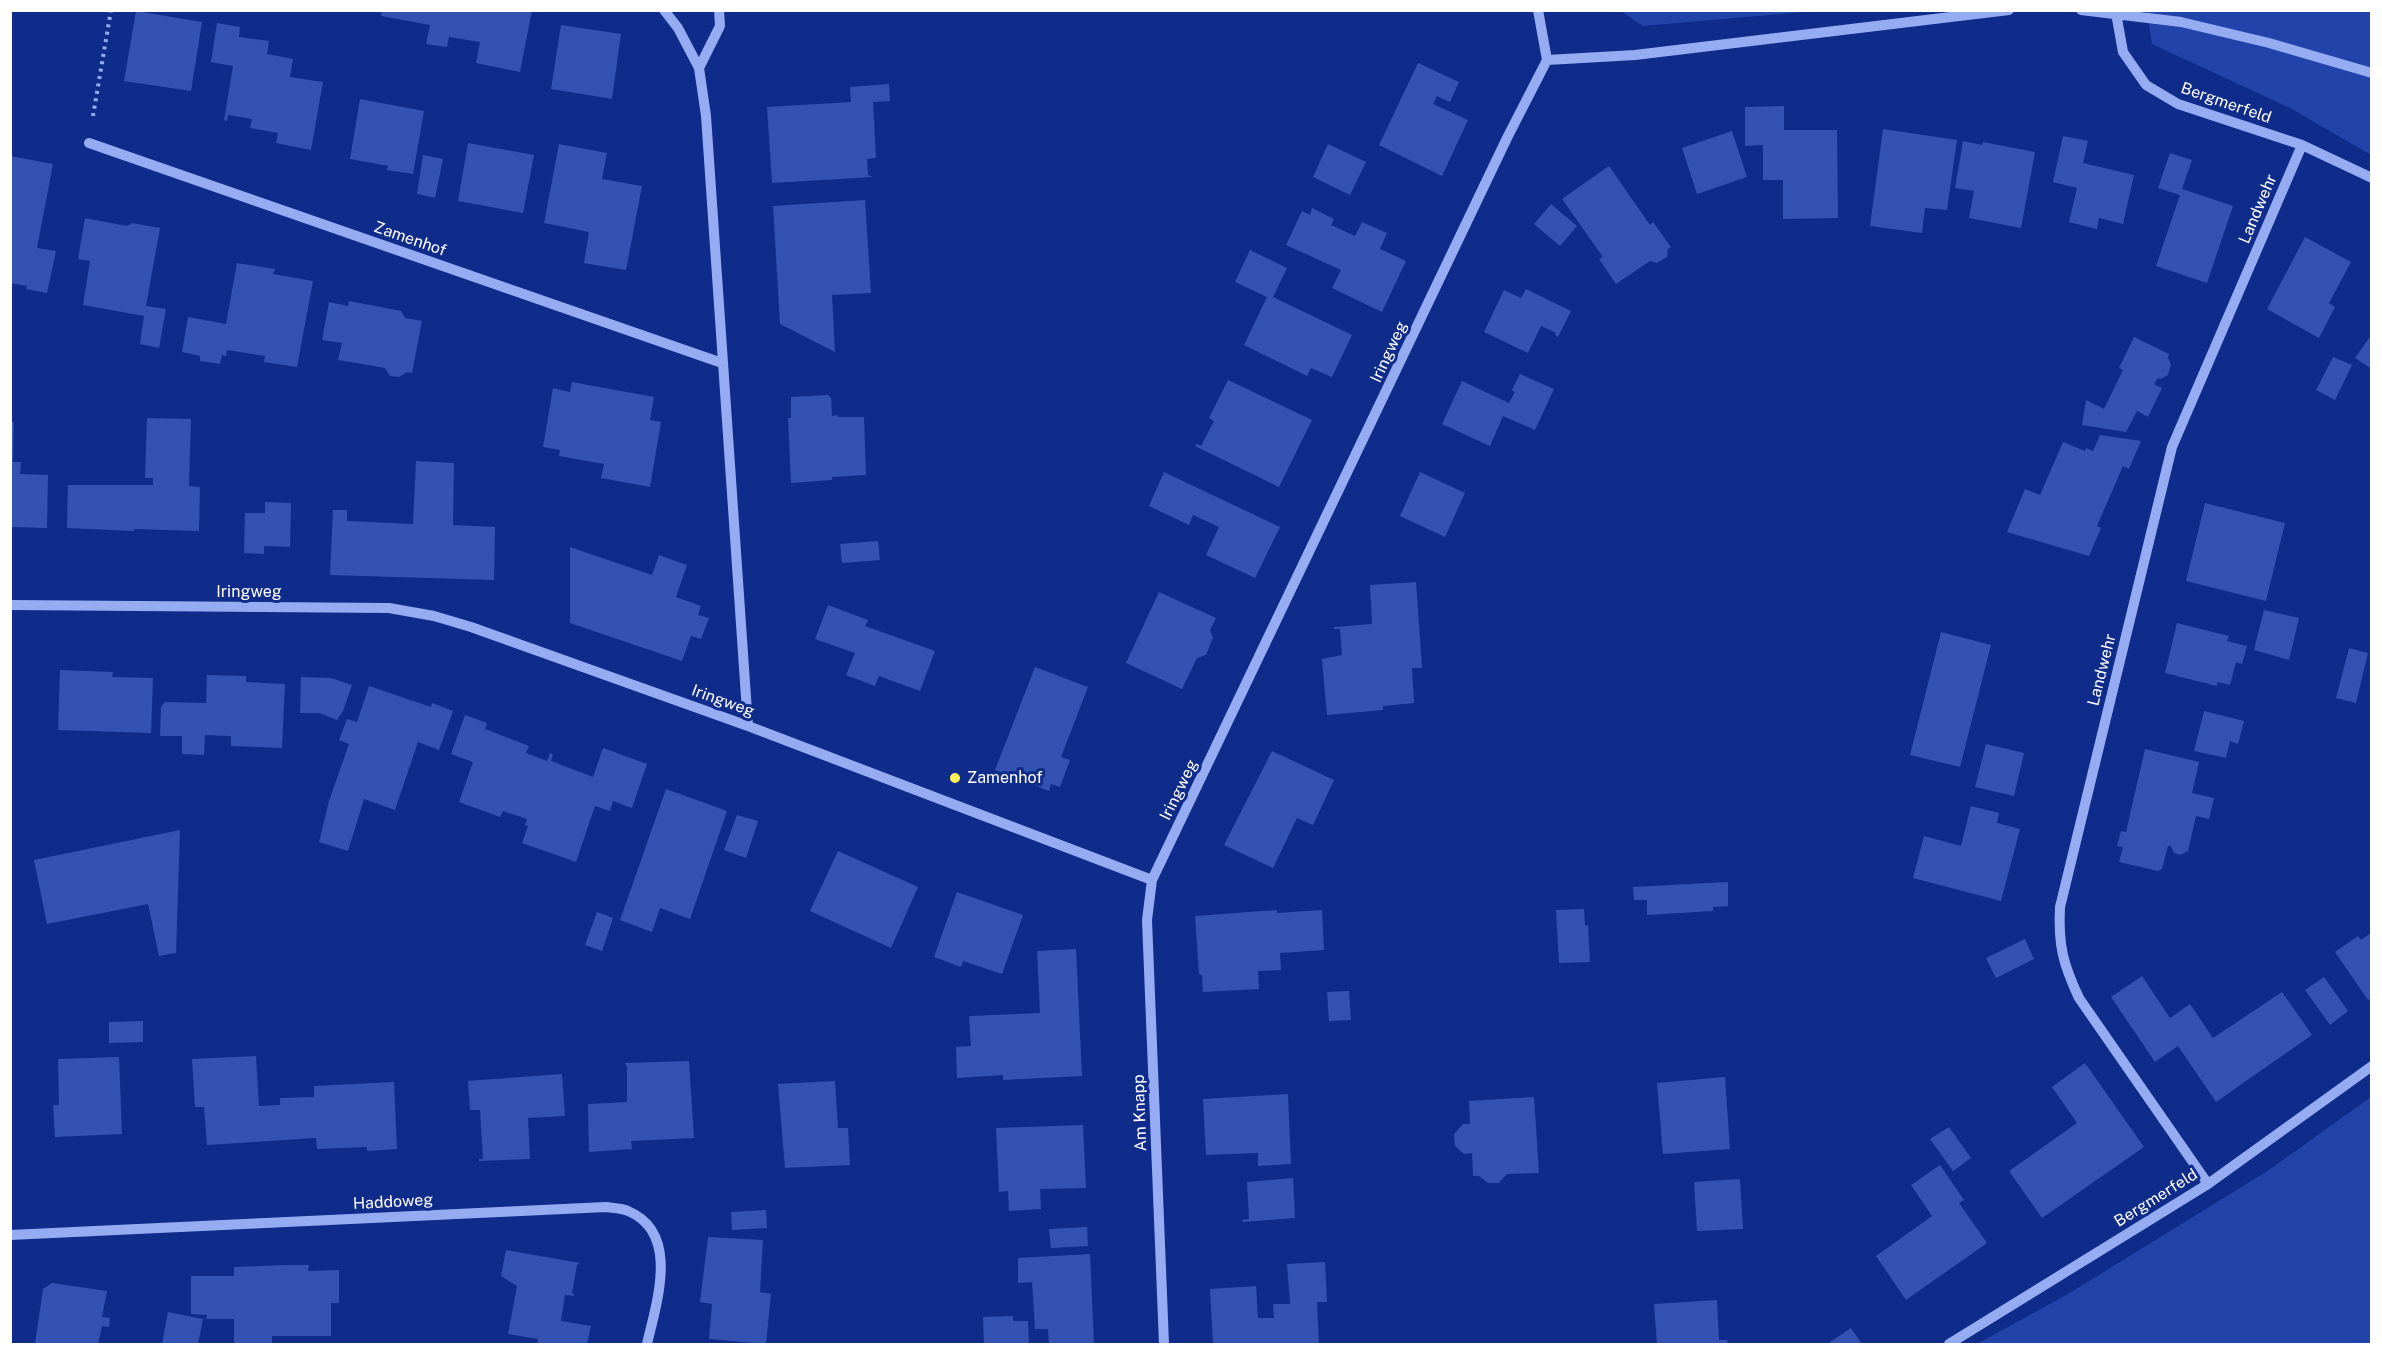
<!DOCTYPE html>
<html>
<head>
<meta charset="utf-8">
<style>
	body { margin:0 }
	#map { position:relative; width:2382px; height:1355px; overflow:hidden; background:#102c8a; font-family:"Public Sans",sans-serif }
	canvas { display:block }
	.frame { position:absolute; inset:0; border:12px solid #fff; pointer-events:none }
</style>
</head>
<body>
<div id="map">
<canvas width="2382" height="1355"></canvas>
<div class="frame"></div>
</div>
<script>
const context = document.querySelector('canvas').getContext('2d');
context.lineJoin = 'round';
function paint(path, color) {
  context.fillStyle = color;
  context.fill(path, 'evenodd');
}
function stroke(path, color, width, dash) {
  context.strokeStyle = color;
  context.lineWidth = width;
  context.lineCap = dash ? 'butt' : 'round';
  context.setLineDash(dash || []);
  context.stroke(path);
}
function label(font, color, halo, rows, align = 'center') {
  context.font = font + ' "Public Sans",sans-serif';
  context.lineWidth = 6;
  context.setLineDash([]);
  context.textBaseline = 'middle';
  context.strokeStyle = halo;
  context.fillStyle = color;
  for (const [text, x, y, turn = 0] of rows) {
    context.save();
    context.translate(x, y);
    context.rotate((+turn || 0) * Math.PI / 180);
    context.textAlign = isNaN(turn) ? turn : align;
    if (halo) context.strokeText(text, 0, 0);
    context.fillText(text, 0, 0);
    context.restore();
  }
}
const green = new Path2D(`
	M 1621,11 L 1815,11 L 1643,26 Z
	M 2147,11 L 2371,11 L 2371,155 L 2290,108 L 2152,44 Z
	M 2371,1097 L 2371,1344 L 1977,1344 L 2068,1294 L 2269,1170 Z`);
const building = new Path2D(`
	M 382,10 L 532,10 L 520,72 L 476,63 L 480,42 L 449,37 L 447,47 L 426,44 L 430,25 L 381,16 Z
	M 136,11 L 202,22 L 191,91 L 124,81 Z
	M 217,23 L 240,27 L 239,37 L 269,41 L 267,54 L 293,59 L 290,77 L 323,82 L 311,150 L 276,143 L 278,133 L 250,128 L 252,119 L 228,115 L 227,121 L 224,120 L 233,66 L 211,62 Z
	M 561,25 L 621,34 L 612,99 L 551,89 Z
	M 1418,63 L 1459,82 L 1450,102 L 1437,96 L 1433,104 L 1468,120 L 1442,176 L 1379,145 Z
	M 889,84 L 890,101 L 873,102 L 876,158 L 867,159 L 868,175 L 873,177 L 772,183 L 767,107 L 851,102 L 850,87 Z
	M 360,99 L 424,111 L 413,174 L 387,170 L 388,166 L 350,159 Z
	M 1784,106 L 1784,130 L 1837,130 L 1838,218 L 1783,219 L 1783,180 L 1763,180 L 1763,145 L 1745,146 L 1745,107 Z
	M 1883,129 L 1957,140 L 1947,210 L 1925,208 L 1922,233 L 1870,226 Z
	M 1732,131 L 1747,177 L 1697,194 L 1682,148 Z
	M 2063,136 L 2088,141 L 2083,163 L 2134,175 L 2123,224 L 2099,218 L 2097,229 L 2069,222 L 2077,188 L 2053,182 Z
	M 1963,141 L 1982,145 L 1983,142 L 2035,152 L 2021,228 L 1969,218 L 1974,191 L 1955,188 Z
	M 468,143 L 534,155 L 523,213 L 458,201 Z
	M 559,144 L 607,153 L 602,179 L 642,186 L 626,270 L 584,263 L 589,232 L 544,223 Z
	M 1328,144 L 1366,162 L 1350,195 L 1313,177 Z
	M 2170,153 L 2192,160 L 2182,189 L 2233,206 L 2207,283 L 2156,266 L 2180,195 L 2158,188 Z
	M 423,155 L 443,159 L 435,198 L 417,194 Z
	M 10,156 L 53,164 L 37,248 L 56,251 L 47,293 L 26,289 L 27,286 L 10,283 Z
	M 1609,166 L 1650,225 L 1653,222 L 1671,247 L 1668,249 L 1667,257 L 1657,263 L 1650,261 L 1616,284 L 1599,259 L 1603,257 L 1562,199 Z
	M 865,200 L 871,293 L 832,295 L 835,352 L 780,324 L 773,206 Z
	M 1551,204 L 1577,226 L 1560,246 L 1534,224 Z
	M 1312,208 L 1334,219 L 1331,225 L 1355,236 L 1362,222 L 1387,233 L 1380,249 L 1406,261 L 1382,312 L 1332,288 L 1341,270 L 1286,245 L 1302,211 L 1310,215 Z
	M 85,218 L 127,226 L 132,223 L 160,228 L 146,306 L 166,309 L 159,348 L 140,344 L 144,316 L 83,305 L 90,261 L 78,259 Z
	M 2305,237 L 2351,262 L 2329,303 L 2335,307 L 2319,338 L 2267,309 Z
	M 1250,250 L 1287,268 L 1273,297 L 1352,335 L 1332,377 L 1311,368 L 1307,376 L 1244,345 L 1267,297 L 1235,282 Z
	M 237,263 L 275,269 L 273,274 L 313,281 L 297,367 L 264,362 L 265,356 L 227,350 L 226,356 L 222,355 L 220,364 L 200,361 L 200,356 L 182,352 L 188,317 L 226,324 Z
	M 1526,289 L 1571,311 L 1558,337 L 1555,335 L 1556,333 L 1541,326 L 1528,353 L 1484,332 L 1504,290 L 1521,298 Z
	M 349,301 L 401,311 L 405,318 L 422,321 L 412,373 L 407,372 L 399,377 L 390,376 L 385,368 L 338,360 L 342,343 L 322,340 L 329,302 L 348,306 Z
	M 2372,334 L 2372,369 L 2355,358 Z
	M 2134,337 L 2169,354 L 2168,357 L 2171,365 L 2168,375 L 2160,379 L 2158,378 L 2154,384 L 2162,388 L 2148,417 L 2137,411 L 2126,432 L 2082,425 L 2086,400 L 2104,409 L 2123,370 L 2119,368 Z
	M 2333,357 L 2352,365 L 2335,400 L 2316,390 Z
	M 1520,374 L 1554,389 L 1535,430 L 1503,416 L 1490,446 L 1442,424 L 1462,381 L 1509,403 L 1515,392 L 1512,390 Z
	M 1228,380 L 1312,420 L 1279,487 L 1195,446 L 1197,444 L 1201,446 L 1214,421 L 1209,418 Z
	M 572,382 L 654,397 L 650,420 L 661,422 L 650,487 L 601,478 L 604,464 L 559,456 L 560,450 L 543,447 L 553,388 L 570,392 Z
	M 828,395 L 831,398 L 832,416 L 837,415 L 838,417 L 864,417 L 866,475 L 832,477 L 832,480 L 791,483 L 788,418 L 791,418 L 791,397 Z
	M 147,418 L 191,419 L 189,486 L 200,487 L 199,531 L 134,529 L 134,531 L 67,528 L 68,485 L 153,485 L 153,478 L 145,478 Z
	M 10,422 L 14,422 L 13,462 L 21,462 L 20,474 L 48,475 L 47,528 L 10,527 Z
	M 2100,435 L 2141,441 L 2129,469 L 2123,466 L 2097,526 L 2101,528 L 2089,556 L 2007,532 L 2025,489 L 2040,495 L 2063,442 L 2085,451 L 2086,448 L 2093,451 Z
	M 416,461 L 454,463 L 453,525 L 495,527 L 494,580 L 330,575 L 333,510 L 347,510 L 347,521 L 413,524 Z
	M 1164,472 L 1280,527 L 1255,578 L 1206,555 L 1219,527 L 1193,515 L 1189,525 L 1149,506 Z
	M 1420,472 L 1465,493 L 1445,537 L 1400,516 Z
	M 265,502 L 291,503 L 290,547 L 264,546 L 264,554 L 244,553 L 245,513 L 265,513 Z
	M 2205,503 L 2285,523 L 2266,601 L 2186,581 Z
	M 878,541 L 880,560 L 842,563 L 840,544 Z
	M 570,547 L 652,575 L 659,555 L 687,565 L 676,597 L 701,606 L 698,615 L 709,618 L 701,639 L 691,636 L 682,661 L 570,623 Z
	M 1416,582 L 1422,668 L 1412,668 L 1414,703 L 1383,706 L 1383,710 L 1327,715 L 1322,659 L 1342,655 L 1340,629 L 1334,629 L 1334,627 L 1372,624 L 1370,585 Z
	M 1159,592 L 1216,618 L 1210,630 L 1213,638 L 1206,655 L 1197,658 L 1182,689 L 1126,663 Z
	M 828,605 L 868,620 L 865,626 L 935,651 L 920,691 L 879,676 L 875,686 L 846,675 L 855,653 L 815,639 Z
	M 2264,610 L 2299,618 L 2289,660 L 2254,650 Z
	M 2177,623 L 2229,636 L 2227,641 L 2247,646 L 2242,664 L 2236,662 L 2230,685 L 2217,682 L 2217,686 L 2165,673 Z
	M 1941,632 L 1991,645 L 1960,767 L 1910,755 Z
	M 2349,648 L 2368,653 L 2356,703 L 2336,698 Z
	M 1035,667 L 1088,687 L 1061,757 L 1070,760 L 1060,787 L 1051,784 L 1049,791 L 995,770 Z
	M 60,670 L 113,672 L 112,677 L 153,678 L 151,733 L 58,730 Z
	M 207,675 L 246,676 L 246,682 L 285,684 L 282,748 L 231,746 L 231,736 L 205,735 L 204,755 L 182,754 L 182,736 L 160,736 L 161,707 L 165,702 L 206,703 Z
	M 301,677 L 331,678 L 352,685 L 343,711 L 337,720 L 319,713 L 300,713 Z
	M 369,686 L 431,707 L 432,703 L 453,711 L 439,750 L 418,742 L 395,810 L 364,799 L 348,851 L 319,842 L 329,801 L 349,744 L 339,740 L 347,719 L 357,722 Z
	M 2204,711 L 2244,721 L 2238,744 L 2230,741 L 2226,758 L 2194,751 Z
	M 465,715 L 487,723 L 485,729 L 529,746 L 526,753 L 547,761 L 550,753 L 553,754 L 551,761 L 593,777 L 603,748 L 647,764 L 632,808 L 613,801 L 610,811 L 595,806 L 576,862 L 522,843 L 528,826 L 525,825 L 527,819 L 503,811 L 500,817 L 459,802 L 473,762 L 451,754 Z
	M 1986,744 L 2024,753 L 2014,796 L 1975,787 Z
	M 2145,749 L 2199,762 L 2192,793 L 2214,798 L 2209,819 L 2196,816 L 2188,851 L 2180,855 L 2174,853 L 2171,846 L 2168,846 L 2162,869 L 2158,871 L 2119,862 L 2123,847 L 2117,846 L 2121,831 L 2126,832 Z
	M 1272,751 L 1334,780 L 1313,825 L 1297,818 L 1273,868 L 1224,845 Z
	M 666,789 L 727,811 L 690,919 L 660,908 L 652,932 L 620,920 Z
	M 1971,806 L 1999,813 L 1997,823 L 2020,829 L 2001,901 L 1913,878 L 1924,836 L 1961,846 Z
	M 737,815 L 758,821 L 746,858 L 724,850 Z
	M 180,830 L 176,953 L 159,956 L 148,904 L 47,924 L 34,860 Z
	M 838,851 L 918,887 L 891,948 L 810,911 Z
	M 1728,882 L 1728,906 L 1713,907 L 1713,911 L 1647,915 L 1647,900 L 1634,900 L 1633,887 Z
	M 957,892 L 1023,915 L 1002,974 L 963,961 L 961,967 L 934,957 Z
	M 1584,909 L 1585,926 L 1588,925 L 1590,962 L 1559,963 L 1556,910 Z
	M 1277,910 L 1277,913 L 1322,910 L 1324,950 L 1280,953 L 1281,970 L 1258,971 L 1259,989 L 1203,992 L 1202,975 L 1199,974 L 1195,916 Z
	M 597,912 L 613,918 L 602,951 L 585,945 Z
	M 2372,932 L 2372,998 L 2368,1000 L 2335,952 L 2358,936 L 2361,940 Z
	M 2025,939 L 2034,959 L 1996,978 L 1986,958 Z
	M 1076,949 L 1082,1076 L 1003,1080 L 1003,1075 L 957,1078 L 956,1047 L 971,1046 L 969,1016 L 1040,1013 L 1037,951 Z
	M 2142,976 L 2170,1018 L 2190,1004 L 2213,1038 L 2282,992 L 2312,1035 L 2216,1102 L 2178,1046 L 2155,1062 L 2111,997 Z
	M 2324,977 L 2348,1011 L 2330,1025 L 2305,990 Z
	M 1349,991 L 1351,1020 L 1329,1021 L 1327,992 Z
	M 143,1021 L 143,1042 L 109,1043 L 109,1022 Z
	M 256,1056 L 259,1106 L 280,1105 L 280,1098 L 314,1097 L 314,1086 L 394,1082 L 397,1149 L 367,1151 L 367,1147 L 317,1149 L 316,1138 L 207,1145 L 204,1107 L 195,1107 L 192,1059 Z
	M 119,1057 L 122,1134 L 55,1137 L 53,1105 L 59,1105 L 58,1059 Z
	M 689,1061 L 694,1138 L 631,1141 L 632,1149 L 589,1152 L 588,1104 L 627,1102 L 627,1067 L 625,1063 Z
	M 2085,1063 L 2144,1147 L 2042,1218 L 2009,1171 L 2077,1123 L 2052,1087 Z
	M 562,1074 L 565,1116 L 528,1118 L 530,1159 L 479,1161 L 479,1159 L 483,1159 L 480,1110 L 470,1110 L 468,1081 Z
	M 1725,1077 L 1730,1149 L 1663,1154 L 1657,1083 Z
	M 835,1081 L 838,1128 L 848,1128 L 850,1165 L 785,1168 L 778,1084 Z
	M 1288,1094 L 1291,1164 L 1258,1166 L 1258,1153 L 1206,1155 L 1203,1099 Z
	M 1534,1097 L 1539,1173 L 1507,1174 L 1499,1183 L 1488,1183 L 1479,1176 L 1473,1176 L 1472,1153 L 1464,1154 L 1455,1146 L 1454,1134 L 1463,1124 L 1470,1124 L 1469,1101 Z
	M 1083,1125 L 1086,1188 L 1040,1189 L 1041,1209 L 1009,1211 L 1008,1191 L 999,1192 L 996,1128 Z
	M 1949,1127 L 1971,1158 L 1953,1171 L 1930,1139 Z
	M 1940,1165 L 1964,1200 L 1959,1203 L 1987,1243 L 1906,1300 L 1876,1256 L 1932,1216 L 1911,1185 Z
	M 1293,1178 L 1295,1218 L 1243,1222 L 1242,1220 L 1249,1219 L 1247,1182 Z
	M 1740,1179 L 1743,1229 L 1697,1231 L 1694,1182 Z
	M 766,1210 L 767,1228 L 732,1230 L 731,1212 Z
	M 1087,1227 L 1088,1246 L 1051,1248 L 1049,1229 Z
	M 708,1237 L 763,1240 L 760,1292 L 771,1294 L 766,1344 L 709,1339 L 712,1304 L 700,1302 Z
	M 506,1250 L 580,1263 L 577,1265 L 572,1293 L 574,1294 L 574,1296 L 565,1295 L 561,1321 L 591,1326 L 587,1344 L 537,1344 L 538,1339 L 508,1334 L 517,1286 L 501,1276 Z
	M 1090,1254 L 1094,1344 L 1049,1344 L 1048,1329 L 1035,1329 L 1032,1282 L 1018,1283 L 1018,1258 Z
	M 1325,1262 L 1327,1302 L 1317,1302 L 1319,1344 L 1213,1344 L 1210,1289 L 1256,1286 L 1258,1318 L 1274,1318 L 1273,1304 L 1290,1304 L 1287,1264 Z
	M 287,1265 L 309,1265 L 308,1271 L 339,1270 L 339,1303 L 331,1303 L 331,1336 L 272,1336 L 272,1344 L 234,1344 L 234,1319 L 206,1319 L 207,1315 L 191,1314 L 191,1276 L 234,1276 L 234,1267 Z
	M 52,1283 L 107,1291 L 102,1317 L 110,1318 L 109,1327 L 102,1326 L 98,1344 L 35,1344 L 43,1289 Z
	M 1717,1300 L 1719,1340 L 1727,1340 L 1728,1344 L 1657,1344 L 1654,1304 Z
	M 168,1312 L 203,1319 L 198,1344 L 162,1344 Z
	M 1013,1316 L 1013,1321 L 1028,1321 L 1029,1344 L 984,1344 L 983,1317 Z
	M 1851,1328 L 1862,1344 L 1831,1344 L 1830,1342 Z`);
const path = new Path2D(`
	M 93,116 L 111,10`);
const minor = new Path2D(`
	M 664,10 L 678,28 L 699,68 L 706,116 L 748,726
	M 1538,10 L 1547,60
	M 2081,10 L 2181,22 L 2269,43 L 2372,73
	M 2116,13 L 2123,52 L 2146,85 L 2178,104 L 2302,145 L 2372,178
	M 1547,60 L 1635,55 L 2009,10
	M 699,68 L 720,26 L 719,10
	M 89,143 L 722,363
	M 10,605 L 389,608 L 434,616 L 471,627 L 748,726 L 1152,880 L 1507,138 L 1547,60
	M 1152,880 L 1147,920 L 1164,1344
	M 2208,1184 L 2079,998 C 2063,964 2058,945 2060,907 L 2172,447 L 2302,145
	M 10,1235 L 606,1207 C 613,1208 622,1208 628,1211 C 681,1233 656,1304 647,1344
	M 1949,1344 L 2208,1184 L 2372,1066`);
const markers = [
	[955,778,6,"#fff257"]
];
const streetNames = [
	["Bergmerfeld",2226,103,19],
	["Landwehr",2258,209,-67],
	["Zamenhof",410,239,19],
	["Iringweg",1389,352,-65],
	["Iringweg",249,592],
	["Landwehr",2102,670,-76],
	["Iringweg",723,701,20],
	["Iringweg",1179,790,-64],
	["Am Knapp",1140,1113,-92],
	["Bergmerfeld",2156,1198,-32],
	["Haddoweg",393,1202,-3]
];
const poiNames = [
	["Zamenhof",967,778]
];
paint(green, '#2243aa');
paint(building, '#3452b2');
stroke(path, '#96acf2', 4, [3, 4.5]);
stroke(minor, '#96acf2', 10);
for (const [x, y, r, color] of markers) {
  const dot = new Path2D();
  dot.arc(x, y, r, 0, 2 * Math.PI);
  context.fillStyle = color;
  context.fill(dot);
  stroke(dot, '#102c8a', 2);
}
label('16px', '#fff', '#102c8a', streetNames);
label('16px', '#fff', '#102c8a', poiNames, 'left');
</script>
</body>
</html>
